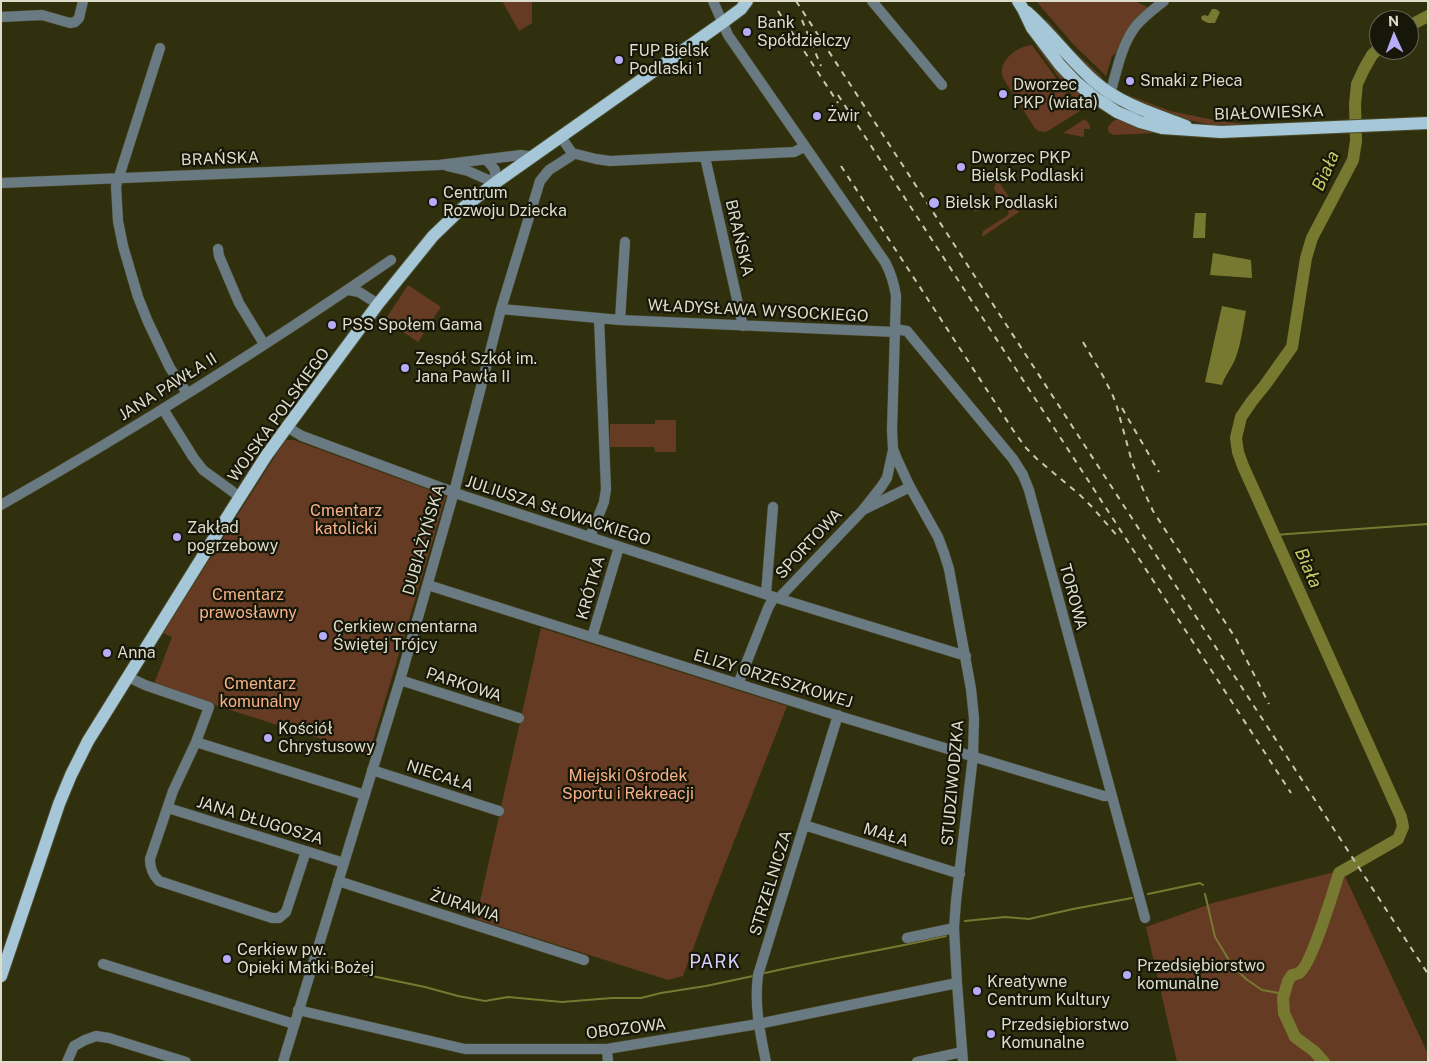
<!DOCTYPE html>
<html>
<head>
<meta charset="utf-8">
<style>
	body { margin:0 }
	#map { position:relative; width:1429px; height:1063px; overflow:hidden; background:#30300e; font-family:"Public Sans",sans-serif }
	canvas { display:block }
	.frame { position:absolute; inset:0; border:2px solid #dcddca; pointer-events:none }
	.north { position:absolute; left:1369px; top:10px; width:50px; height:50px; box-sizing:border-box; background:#171709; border:1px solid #666656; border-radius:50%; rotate:358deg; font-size:14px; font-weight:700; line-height:20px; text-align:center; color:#dcddca }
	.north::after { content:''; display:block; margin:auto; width:18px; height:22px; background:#b6acf8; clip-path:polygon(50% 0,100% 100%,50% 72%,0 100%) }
</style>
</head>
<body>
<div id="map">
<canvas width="1429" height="1063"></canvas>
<div class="frame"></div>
<div class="north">N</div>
</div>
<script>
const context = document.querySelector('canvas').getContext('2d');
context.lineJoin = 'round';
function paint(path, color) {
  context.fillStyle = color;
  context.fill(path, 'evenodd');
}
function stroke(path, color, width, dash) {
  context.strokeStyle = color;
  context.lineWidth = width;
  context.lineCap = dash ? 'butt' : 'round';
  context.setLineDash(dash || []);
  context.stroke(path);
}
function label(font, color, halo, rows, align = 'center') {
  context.font = font + ' "Public Sans",sans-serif';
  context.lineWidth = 4.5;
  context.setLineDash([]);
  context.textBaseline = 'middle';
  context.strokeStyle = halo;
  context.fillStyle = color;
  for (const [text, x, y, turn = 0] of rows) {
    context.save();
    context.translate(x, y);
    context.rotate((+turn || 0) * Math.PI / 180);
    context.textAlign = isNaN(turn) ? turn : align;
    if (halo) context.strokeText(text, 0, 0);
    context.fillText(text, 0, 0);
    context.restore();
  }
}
const green = new Path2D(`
	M 502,1 L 532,1 L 532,23 L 519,31 Z
	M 1036,1 L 1135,1 L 1149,8 L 1139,15 L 1128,31 L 1120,50 L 1112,56 L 1106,76 L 1073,44 Z
	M 1047,20 L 1072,49 L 1102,77 L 1100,80 L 1085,66 L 1045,22 Z
	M 1032,45 L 1080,111 L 1046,132 L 1038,131 L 1034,127 L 1003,78 C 997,61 1016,47 1032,45 Z
	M 1036,46 L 1040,46 L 1063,75 L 1088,100 L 1085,107 L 1082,109 Z
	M 1117,91 L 1170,111 L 1219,121 L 1265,126 L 1230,127 L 1212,125 L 1183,119 L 1161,113 Z
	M 1085,119 L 1090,125 L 1090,129 L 1084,129 L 1084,137 L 1063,133 Z
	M 1119,119 L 1153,130 L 1153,133 L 1114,135 L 1108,132 L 1108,127 L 1113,121 Z
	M 997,179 L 1019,212 L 982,237 L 983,231 L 1007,216 L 1009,213 L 994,189 Z
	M 965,197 L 973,198 L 979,208 L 979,211 L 974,211 Z
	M 408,285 L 441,307 L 418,342 L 385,320 Z
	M 655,420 L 676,420 L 676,452 L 655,452 L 654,447 L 610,447 L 610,424 L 655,424 Z
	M 287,440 L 294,440 L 446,496 L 369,754 L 224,708 L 154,684 L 172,637 L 163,633 L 284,442 Z
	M 541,628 L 787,706 L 711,900 L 683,976 L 668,980 L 476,919 Z
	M 1342,870 L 1428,1054 L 1428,1062 L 1177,1062 L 1146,927 L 1213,903 Z`);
const water = new Path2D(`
	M 1212,9 L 1216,9 L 1220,12 L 1215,23 L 1208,23 L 1202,20 L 1201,17 L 1204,15 L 1208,16 Z
	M 1195,213 L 1206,213 L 1205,238 L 1193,238 Z
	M 1213,253 L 1251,260 L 1252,278 L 1210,275 Z
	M 1222,306 L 1246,311 C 1243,327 1241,343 1236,357 C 1232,368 1225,375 1222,385 L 1205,382 Z`);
const stream = new Path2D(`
	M 1274,535 L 1428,524
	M 1148,894 L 1200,883 L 1203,885
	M 1205,894 L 1215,937 L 1232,965 L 1246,979 L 1262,990 L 1284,994
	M 965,921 L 1005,917 L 1029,919 L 1073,909 L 1132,898
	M 324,966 L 425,987 L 458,996 L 485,1001 L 508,997 L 562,1002 L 612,998 L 641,998 L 661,993 L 706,986 L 753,976
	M 765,973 C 825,959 886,950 946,936`);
const river = new Path2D(`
	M 1409,26 L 1428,16
	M 1324,1062 L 1314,1051 L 1295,1037 L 1284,1013 L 1283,998 L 1288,981 L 1292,975 C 1294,974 1297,975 1299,973 C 1311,966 1334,889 1339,873 L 1398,839 L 1403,827 L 1401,817 L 1243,466 L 1238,452 L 1236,438 L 1241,417 L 1252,401 L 1265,385 L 1292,347 L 1306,258 L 1312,238 L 1353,160 L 1356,141 L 1355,104 L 1357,84 L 1364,69 L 1372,55 L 1379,48`);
const minor = new Path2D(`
	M 713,1 L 728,35 L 885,262 C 891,273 894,283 896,296 L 892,430 L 893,449 L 897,459 L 910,487 L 938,537 L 944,553 L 949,569 L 971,689 L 974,718 L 973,756 L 956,901 L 954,928 L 957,983 L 963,1062
	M 872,1 L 942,85
	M 1,17 L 42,15 L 70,23 L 75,22 L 79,18 L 83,1
	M 160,48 L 116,186 L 118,221 L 123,246 L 138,297 L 148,322 L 170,368 L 187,393
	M 1108,100 C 1116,77 1119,51 1133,30 C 1140,19 1153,10 1164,1
	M 561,137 L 572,153 L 596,159 L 610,161 L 794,152 L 804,147
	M 705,157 L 743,326
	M 447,166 L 468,171 L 495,183 L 495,170 L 486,159
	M 1,183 L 439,165 L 521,155 L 533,157
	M 218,249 L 219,256 L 239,303 L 264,344
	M 348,290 L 359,292 L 378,304
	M 501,309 L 620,320 L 895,332
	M 620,320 L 625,242
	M 895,329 L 907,331 L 1013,459 L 1023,475 L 1029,490 L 1145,918
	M 163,409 L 193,457 L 203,470 L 240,497
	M 287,427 L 302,436 L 461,495 L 774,597 L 966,656
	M 1,505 C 134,429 265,347 391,260
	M 865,509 L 910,487
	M 590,537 L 604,502 L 606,489 L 599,318
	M 428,585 L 842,717 L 1064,784 L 1104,796 L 1111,796
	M 766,594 L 773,507
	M 779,598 L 862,511 L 881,487 L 887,478 L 893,450
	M 592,637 L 619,547
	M 128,677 L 145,685 L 209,707 L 196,742 L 365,795
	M 400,680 L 519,718
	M 738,684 L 768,608 L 774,597
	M 196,742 L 173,791 L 150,859 C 150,868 152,874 159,881 L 272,918 L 279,918 L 286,912 L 306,851
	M 372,770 L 499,811
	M 168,808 L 344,863
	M 804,825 L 960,874
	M 338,881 L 584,960
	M 907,938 L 954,928
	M 103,964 L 294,1024
	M 298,1010 L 465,1049 L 607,1049 L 758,1024 L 957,983
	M 607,1049 L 608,1062
	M 67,1062 L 74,1046 L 85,1040 L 96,1036 L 109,1038 L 186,1062
	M 283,1062 L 400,680 L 454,492 L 501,309 L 540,181 L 549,170 L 571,156 L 572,153
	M 766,1062 C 760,1033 754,1005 758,975 L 838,715
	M 917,1062 L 962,1052`);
const major = new Path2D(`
	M 1018,1 L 1023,9 L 1032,28 L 1060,65 L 1077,83 L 1094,97 L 1117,112 L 1140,122 L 1162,128 L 1221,132 L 1428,123
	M 1027,12 C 1051,33 1070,60 1094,81 C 1120,104 1154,114 1186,126
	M 1,976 L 59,804 L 71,775 L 88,741 L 231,511 L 266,456 L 287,427 L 378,304 L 433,236 L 459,211 L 495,183 L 722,23 L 741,9 L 747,1`);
const rail = new Path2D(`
	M 796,1 L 1428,974
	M 778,11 L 838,103
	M 802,20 L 821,66
	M 838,95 L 1291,793
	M 841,166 L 1013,430 L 1026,448 L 1037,459 L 1080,495 L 1093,508 L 1119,538
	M 1083,342 L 1103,376 L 1113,396 L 1117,407 L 1132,462 L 1141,485 L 1153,511 L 1236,639 L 1269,704
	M 1122,408 L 1159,472`);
const markers = [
	[747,32,5,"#b6acf8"],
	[619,60,5,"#b6acf8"],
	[1130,81,5,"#b6acf8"],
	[1003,94,5,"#b6acf8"],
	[817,116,5,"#b6acf8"],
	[961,167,5,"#b6acf8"],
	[433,202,5,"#b6acf8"],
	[934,203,6,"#b6acf8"],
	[332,325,5,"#b6acf8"],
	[405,368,5,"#b6acf8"],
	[177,537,5,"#b6acf8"],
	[323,636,5,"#b6acf8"],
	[107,653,5,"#b6acf8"],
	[268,738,5,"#b6acf8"],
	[227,959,5,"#b6acf8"],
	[1127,975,5,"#b6acf8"],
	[977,991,5,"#b6acf8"],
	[991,1034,5,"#b6acf8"]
];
const poiNames = [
	["Bank",757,23],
	["Spółdzielczy",757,41],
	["FUP Bielsk",629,51],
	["Podlaski 1",629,69],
	["Smaki z Pieca",1140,81],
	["Dworzec",1013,85],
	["PKP (wiata)",1013,103],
	["Żwir",827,116],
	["Dworzec PKP",971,158],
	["Bielsk Podlaski",971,176],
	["Centrum",443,193],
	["Rozwoju Dziecka",443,211],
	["Bielsk Podlaski",945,203],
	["PSS Społem Gama",342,325],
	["Zespół Szkół im.",415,359],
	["Jana Pawła II",415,377],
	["Zakład",187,528],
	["pogrzebowy",187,546],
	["Cerkiew cmentarna",333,627],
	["Świętej Trójcy",333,645],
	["Anna",117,653],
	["Kościół",278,729],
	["Chrystusowy",278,747],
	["Cerkiew pw.",237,950],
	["Opieki Matki Bożej",237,968],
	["Przedsiębiorstwo",1137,966],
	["komunalne",1137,984],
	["Kreatywne",987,982],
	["Centrum Kultury",987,1000],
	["Przedsiębiorstwo",1001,1025],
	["Komunalne",1001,1043]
];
const streetNames = [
	["BIAŁOWIESKA",1269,113,-2],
	["BRAŃSKA",220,159,-2],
	["BRAŃSKA",739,238,77],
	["WŁADYSŁAWA WYSOCKIEGO",758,311,3],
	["JANA PAWŁA II",168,387,-32],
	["WOJSKA POLSKIEGO",279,415,-54],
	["JULIUSZA SŁOWACKIEGO",558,511,18],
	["DUBIAŻYŃSKA",424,540,-74],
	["SPORTOWA",809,544,-47],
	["KRÓTKA",591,588,-74],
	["TOROWA",1073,597,75],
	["ELIZY ORZESZKOWEJ",773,679,17],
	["PARKOWA",464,685,18],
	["NIECAŁA",440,776,18],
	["STUDZIWODZKA",953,783,-85],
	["JANA DŁUGOSZA",260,821,17],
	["MAŁA",886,835,17],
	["STRZELNICZA",771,883,-73],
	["ŻURAWIA",465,906,18],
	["OBOZOWA",626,1029,-7]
];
const parkNames = [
	["Cmentarz",346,511],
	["katolicki",346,529],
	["Cmentarz",248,595],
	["prawosławny",248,613],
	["Cmentarz",260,684],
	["komunalny",260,702],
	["Miejski Ośrodek",628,776],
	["Sportu i Rekreacji",628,794]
];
const waterNames = [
	["Biała",1326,171,-66],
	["Biała",1308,568,66]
];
const neighbourhoodNames = [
	["PARK",715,962]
];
paint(green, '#653b23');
paint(water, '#787931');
stroke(stream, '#787931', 2);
stroke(river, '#787931', 12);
stroke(minor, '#4c4c2c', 11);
stroke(major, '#4c4c2c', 14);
stroke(minor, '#6a7a83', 10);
stroke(major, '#a5c7d8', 12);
stroke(rail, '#c7c8b3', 2, [6, 6]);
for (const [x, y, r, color] of markers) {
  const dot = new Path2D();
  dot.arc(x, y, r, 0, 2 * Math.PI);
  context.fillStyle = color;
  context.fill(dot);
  stroke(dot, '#171709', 2);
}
label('16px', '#dcddca', '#171709', poiNames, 'left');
label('16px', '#dcddca', '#171709', streetNames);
label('16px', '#f7b088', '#171709', parkNames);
label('italic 18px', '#c9cb66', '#171709', waterNames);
context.letterSpacing = '1px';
label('18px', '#d5d1fc', '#171709', neighbourhoodNames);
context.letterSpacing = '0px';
</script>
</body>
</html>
